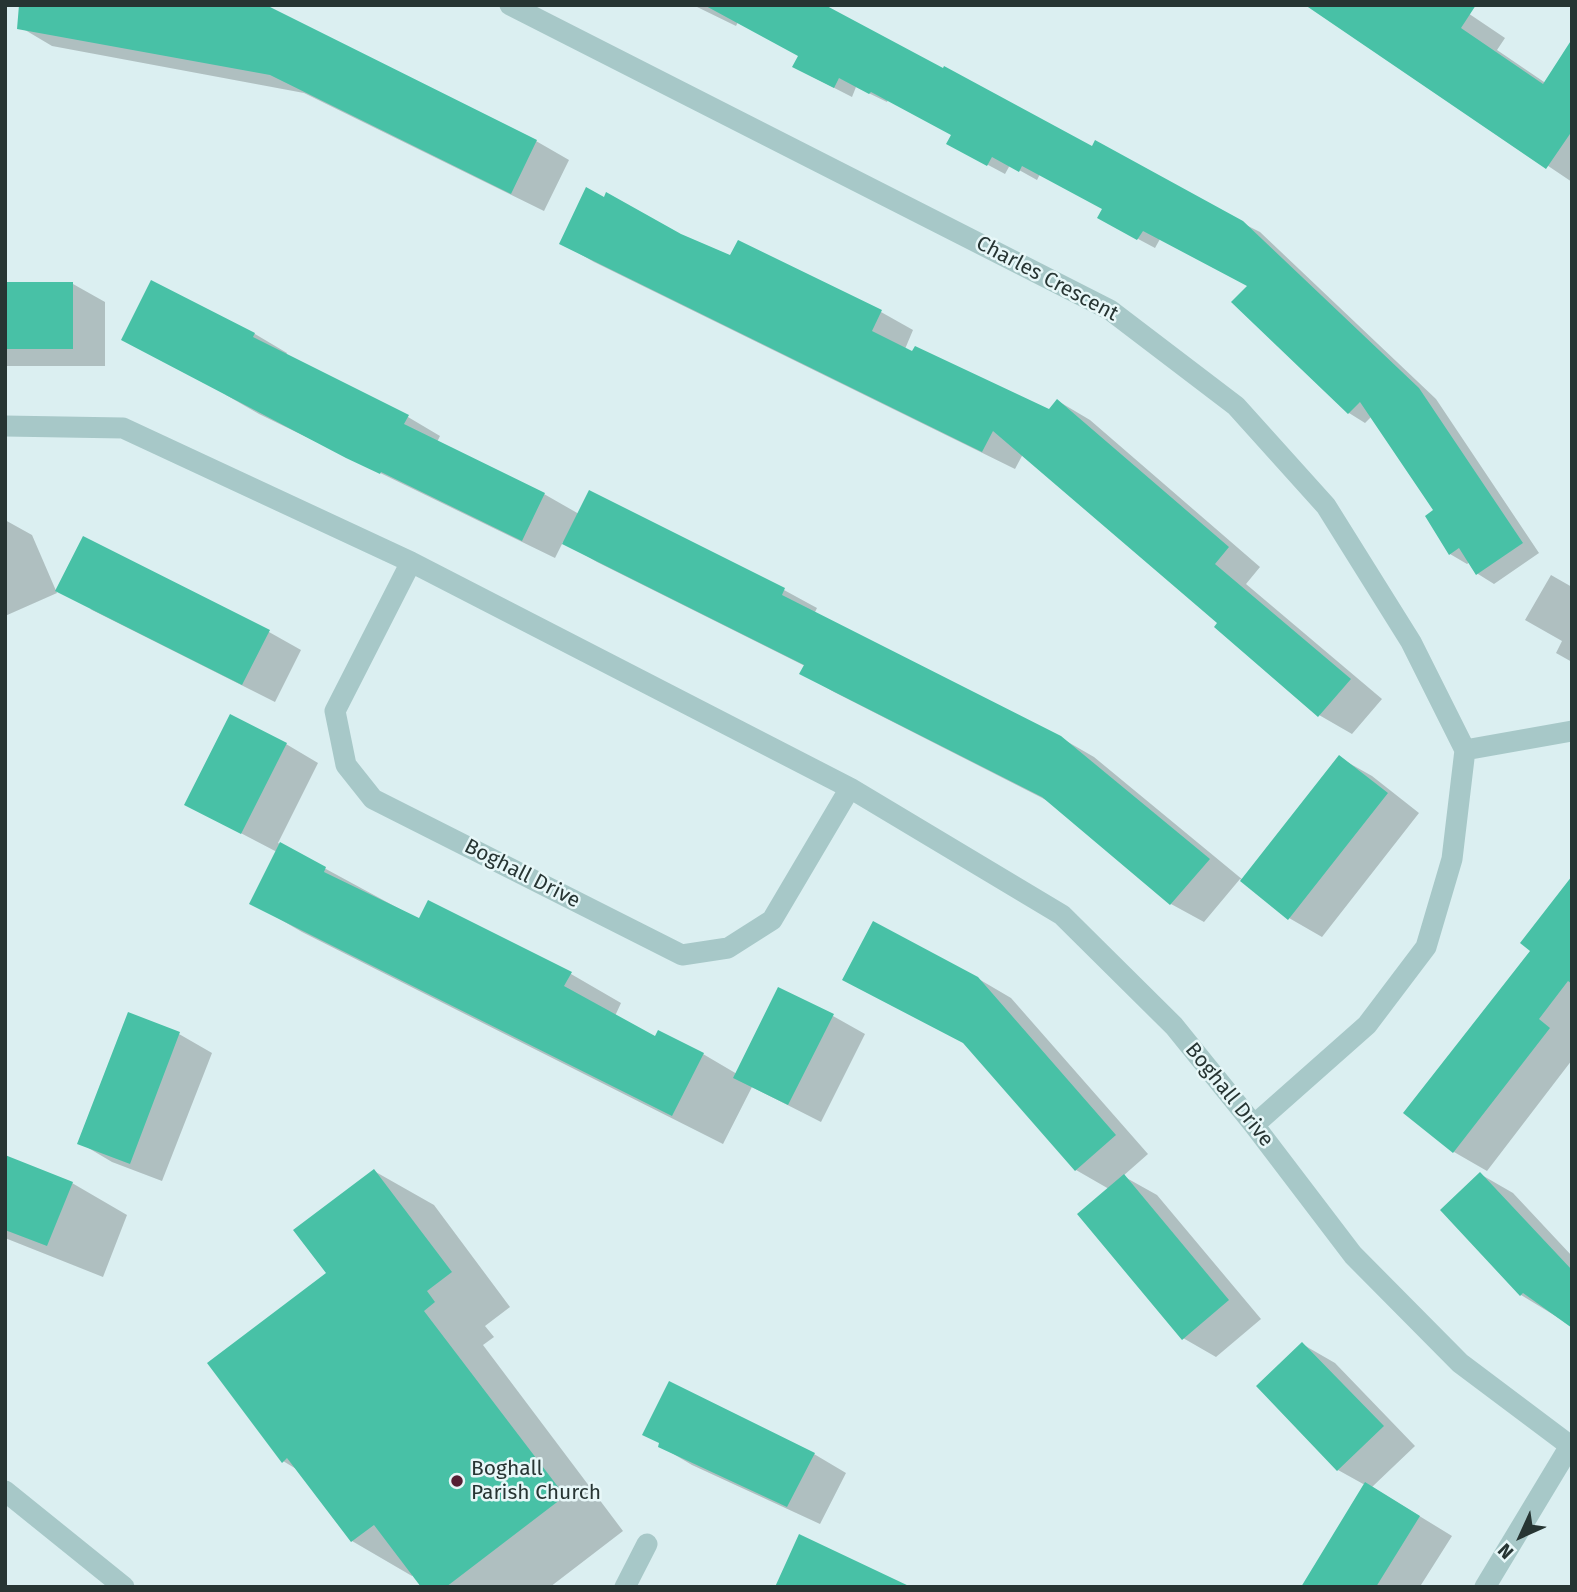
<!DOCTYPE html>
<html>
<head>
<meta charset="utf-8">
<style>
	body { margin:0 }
	#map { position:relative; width:1577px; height:1592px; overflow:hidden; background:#dbeff1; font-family:"Fira Sans",sans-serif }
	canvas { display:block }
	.frame { position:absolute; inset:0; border:7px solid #273533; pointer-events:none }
	.north { position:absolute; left:1486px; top:1501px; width:70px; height:70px; -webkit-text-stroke:5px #e7f7f8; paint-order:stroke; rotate:225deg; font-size:19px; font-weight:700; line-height:28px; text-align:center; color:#273533 }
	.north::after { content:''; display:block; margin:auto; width:24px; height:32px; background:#273533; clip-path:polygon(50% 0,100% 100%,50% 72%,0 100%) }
</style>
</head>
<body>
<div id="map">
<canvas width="1577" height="1592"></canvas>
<div class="frame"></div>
<div class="north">N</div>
</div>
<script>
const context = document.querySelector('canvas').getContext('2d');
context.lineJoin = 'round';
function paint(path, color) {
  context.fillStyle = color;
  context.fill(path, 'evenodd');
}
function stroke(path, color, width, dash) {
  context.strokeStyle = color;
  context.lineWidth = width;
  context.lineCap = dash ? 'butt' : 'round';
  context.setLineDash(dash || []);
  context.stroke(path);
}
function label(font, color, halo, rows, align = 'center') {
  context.font = font + ' "Fira Sans",sans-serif';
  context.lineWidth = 5;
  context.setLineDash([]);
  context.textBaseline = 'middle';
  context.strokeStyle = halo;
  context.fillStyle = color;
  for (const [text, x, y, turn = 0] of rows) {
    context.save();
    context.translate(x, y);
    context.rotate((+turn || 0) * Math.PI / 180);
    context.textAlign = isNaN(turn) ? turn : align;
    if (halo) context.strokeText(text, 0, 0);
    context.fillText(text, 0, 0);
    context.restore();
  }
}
const shadow = new Path2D(`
	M 24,5 L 536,141 L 569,160 L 544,211 L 304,93 L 52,46 L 20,27 Z
	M 693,5 L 821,5 L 1092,148 L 1260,232 L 1436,399 L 1539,553 L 1494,584 L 1478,574 L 1470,562 L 1467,564 L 1450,554 L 1435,511 L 1372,416 L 1365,423 L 1349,413 L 1249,286 L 1160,239 L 1155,248 L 1099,218 L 1104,209 L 1040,174 L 1037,180 L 1010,165 L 1005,174 L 949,144 L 953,135 L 888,100 L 887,102 L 856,87 L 852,97 L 811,76 L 800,56 L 738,22 L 736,26 Z
	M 1309,5 L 1456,5 L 1505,38 L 1497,50 L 1572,101 L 1572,182 Z
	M 680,236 L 730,258 L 881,312 L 913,330 L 905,349 L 1049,411 L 1058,401 L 1090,420 L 1260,567 L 1246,584 L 1382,699 L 1352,734 L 1319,715 L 1220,623 L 1023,454 L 1015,469 L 594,262 L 561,243 Z
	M 151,283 L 255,334 L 287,353 L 286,355 L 408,417 L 440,436 L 437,442 L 544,494 L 579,514 L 590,492 L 784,590 L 817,608 L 814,614 L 1061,738 L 1094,757 L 1243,880 L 1340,758 L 1372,776 L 1419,813 L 1322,937 L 1289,918 L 1240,879 L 1204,922 L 1171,904 L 1050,802 L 834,692 L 801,673 L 805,666 L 597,562 L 563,542 L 555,558 L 259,414 L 226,395 Z
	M 5,284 L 73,284 L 105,302 L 105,366 L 5,366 Z
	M 5,520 L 32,535 L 57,593 L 5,616 Z
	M 1551,575 L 1572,587 L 1572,662 L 1556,653 L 1562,641 L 1525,620 Z
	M 90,609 L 269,632 L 301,650 L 275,702 Z
	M 286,744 L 318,763 L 278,843 L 420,920 L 495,935 L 571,974 L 621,1003 L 615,1016 L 656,1038 L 703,1054 L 737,1074 L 833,1016 L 865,1034 L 821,1122 L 752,1087 L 723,1144 L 302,932 L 252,903 L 277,852 L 187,805 Z
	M 1572,879 L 1572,1060 L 1487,1171 L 1454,1152 L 1405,1113 L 1533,951 Z
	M 977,978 L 1011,998 L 1148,1154 L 1123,1176 L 1157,1195 L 1261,1319 L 1216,1357 L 1183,1338 L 1109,1189 L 1076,1170 Z
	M 179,1034 L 212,1053 L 162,1181 L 112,1162 L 80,1143 Z
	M 5,1157 L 72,1183 L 127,1215 L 103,1277 L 5,1238 Z
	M 374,1171 L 434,1205 L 510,1307 L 485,1326 L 494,1337 L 483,1345 L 623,1531 L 550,1587 L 423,1587 L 414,1574 L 412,1576 L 352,1541 L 298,1470 L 283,1461 L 329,1273 Z
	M 1480,1174 L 1513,1193 L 1572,1256 L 1572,1326 L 1521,1295 Z
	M 1302,1344 L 1335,1363 L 1415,1446 L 1372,1487 L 1452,1536 L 1421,1585 L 1424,1587 L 1303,1587 L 1365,1485 L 1338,1470 Z
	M 661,1444 L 814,1454 L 846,1473 L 820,1524 L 692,1465 L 660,1446 Z`);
const building = new Path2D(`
	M 19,5 L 266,5 L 537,140 L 511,194 L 270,75 L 17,29 Z
	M 704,5 L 825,5 L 943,68 L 944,66 L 1092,146 L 1095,140 L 1243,221 L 1419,388 L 1523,543 L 1476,575 L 1459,548 L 1449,555 L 1425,516 L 1433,510 L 1360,402 L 1348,414 L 1231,302 L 1247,286 L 1143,231 L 1137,240 L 1097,218 L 1102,209 L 1022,166 L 1019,172 L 992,157 L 987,166 L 946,144 L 951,135 L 871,92 L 869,94 L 839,78 L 834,88 L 792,67 L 798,56 Z
	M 1305,5 L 1476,5 L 1461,28 L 1543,84 L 1572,39 L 1572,131 L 1546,169 Z
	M 586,187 L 604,197 L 606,192 L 681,234 L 730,255 L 738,240 L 882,310 L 872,331 L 912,351 L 915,346 L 1049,409 L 1057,399 L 1229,547 L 1215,564 L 1351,679 L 1318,717 L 1214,627 L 1217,623 L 993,431 L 982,452 L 559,244 Z
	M 151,280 L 255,333 L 253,337 L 409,415 L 404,424 L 545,493 L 522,541 L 381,472 L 380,474 L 346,458 L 121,340 Z
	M 5,282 L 73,282 L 73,349 L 5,349 Z
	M 589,490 L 785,588 L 782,595 L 1061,736 L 1210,859 L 1170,905 L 1042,797 L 799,674 L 804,665 L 562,544 Z
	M 83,536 L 270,630 L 242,685 L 55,591 Z
	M 230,714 L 287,743 L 241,834 L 184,805 Z
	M 1339,755 L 1388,793 L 1288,920 L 1240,881 Z
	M 280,842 L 326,867 L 324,872 L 419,918 L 428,900 L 572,972 L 564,986 L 655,1036 L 658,1030 L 704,1053 L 672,1116 L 249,904 Z
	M 1572,876 L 1572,984 L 1568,981 L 1539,1019 L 1550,1028 L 1453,1153 L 1403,1113 L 1530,951 L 1520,943 Z
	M 873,921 L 978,977 L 1116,1135 L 1075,1171 L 963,1043 L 842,980 Z
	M 778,987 L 834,1014 L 788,1105 L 733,1078 Z
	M 128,1012 L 180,1032 L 130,1164 L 77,1144 Z
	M 5,1155 L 73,1182 L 47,1246 L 5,1230 Z
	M 374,1169 L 452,1272 L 427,1291 L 435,1302 L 424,1311 L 565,1496 L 446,1587 L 421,1587 L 374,1525 L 351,1542 L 287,1458 L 282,1463 L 207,1363 L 326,1273 L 293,1230 Z
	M 1480,1172 L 1572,1270 L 1572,1328 L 1523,1293 L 1520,1296 L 1440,1210 Z
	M 1124,1174 L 1229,1300 L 1182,1340 L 1077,1214 Z
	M 1302,1342 L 1384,1426 L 1337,1471 L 1256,1386 Z
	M 669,1381 L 815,1453 L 787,1507 L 658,1447 L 659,1443 L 642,1435 Z
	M 1365,1482 L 1420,1516 L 1376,1587 L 1301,1587 Z
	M 799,1534 L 911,1587 L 775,1587 Z`);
const street = new Path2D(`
	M 510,5 L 1110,310 L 1236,406 L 1326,506 L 1411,642 L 1465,750 L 1452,859 L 1426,947 L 1367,1025 L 1254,1125
	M 5,426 L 123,428 L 411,562 L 850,788 L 1062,915 L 1174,1026 L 1254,1125 L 1353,1255 L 1460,1363 L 1572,1447
	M 411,562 L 335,711 L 346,765 L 373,799 L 682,955 L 728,948 L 772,920 L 850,788
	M 1465,750 L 1572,731
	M 5,1491 L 124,1587
	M 625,1587 L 647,1544
	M 1485,1587 L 1570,1446`);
const markers = [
	[457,1481,7,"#551f34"]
];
const streetNames = [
	["Charles Crescent",1047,279,28],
	["Boghall Drive",522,874,27],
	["Boghall Drive",1229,1095,51]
];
const poiNames = [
	["Boghall",471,1469],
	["Parish Church",471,1493]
];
paint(shadow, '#0003');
paint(building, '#48c1a6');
stroke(street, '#a7c8c8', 21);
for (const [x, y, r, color] of markers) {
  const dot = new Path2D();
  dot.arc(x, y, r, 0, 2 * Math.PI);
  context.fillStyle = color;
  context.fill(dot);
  stroke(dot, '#e7f7f8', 2.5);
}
label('21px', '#273533', '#e7f7f8', streetNames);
label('21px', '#273533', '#e7f7f8', poiNames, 'left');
</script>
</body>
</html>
